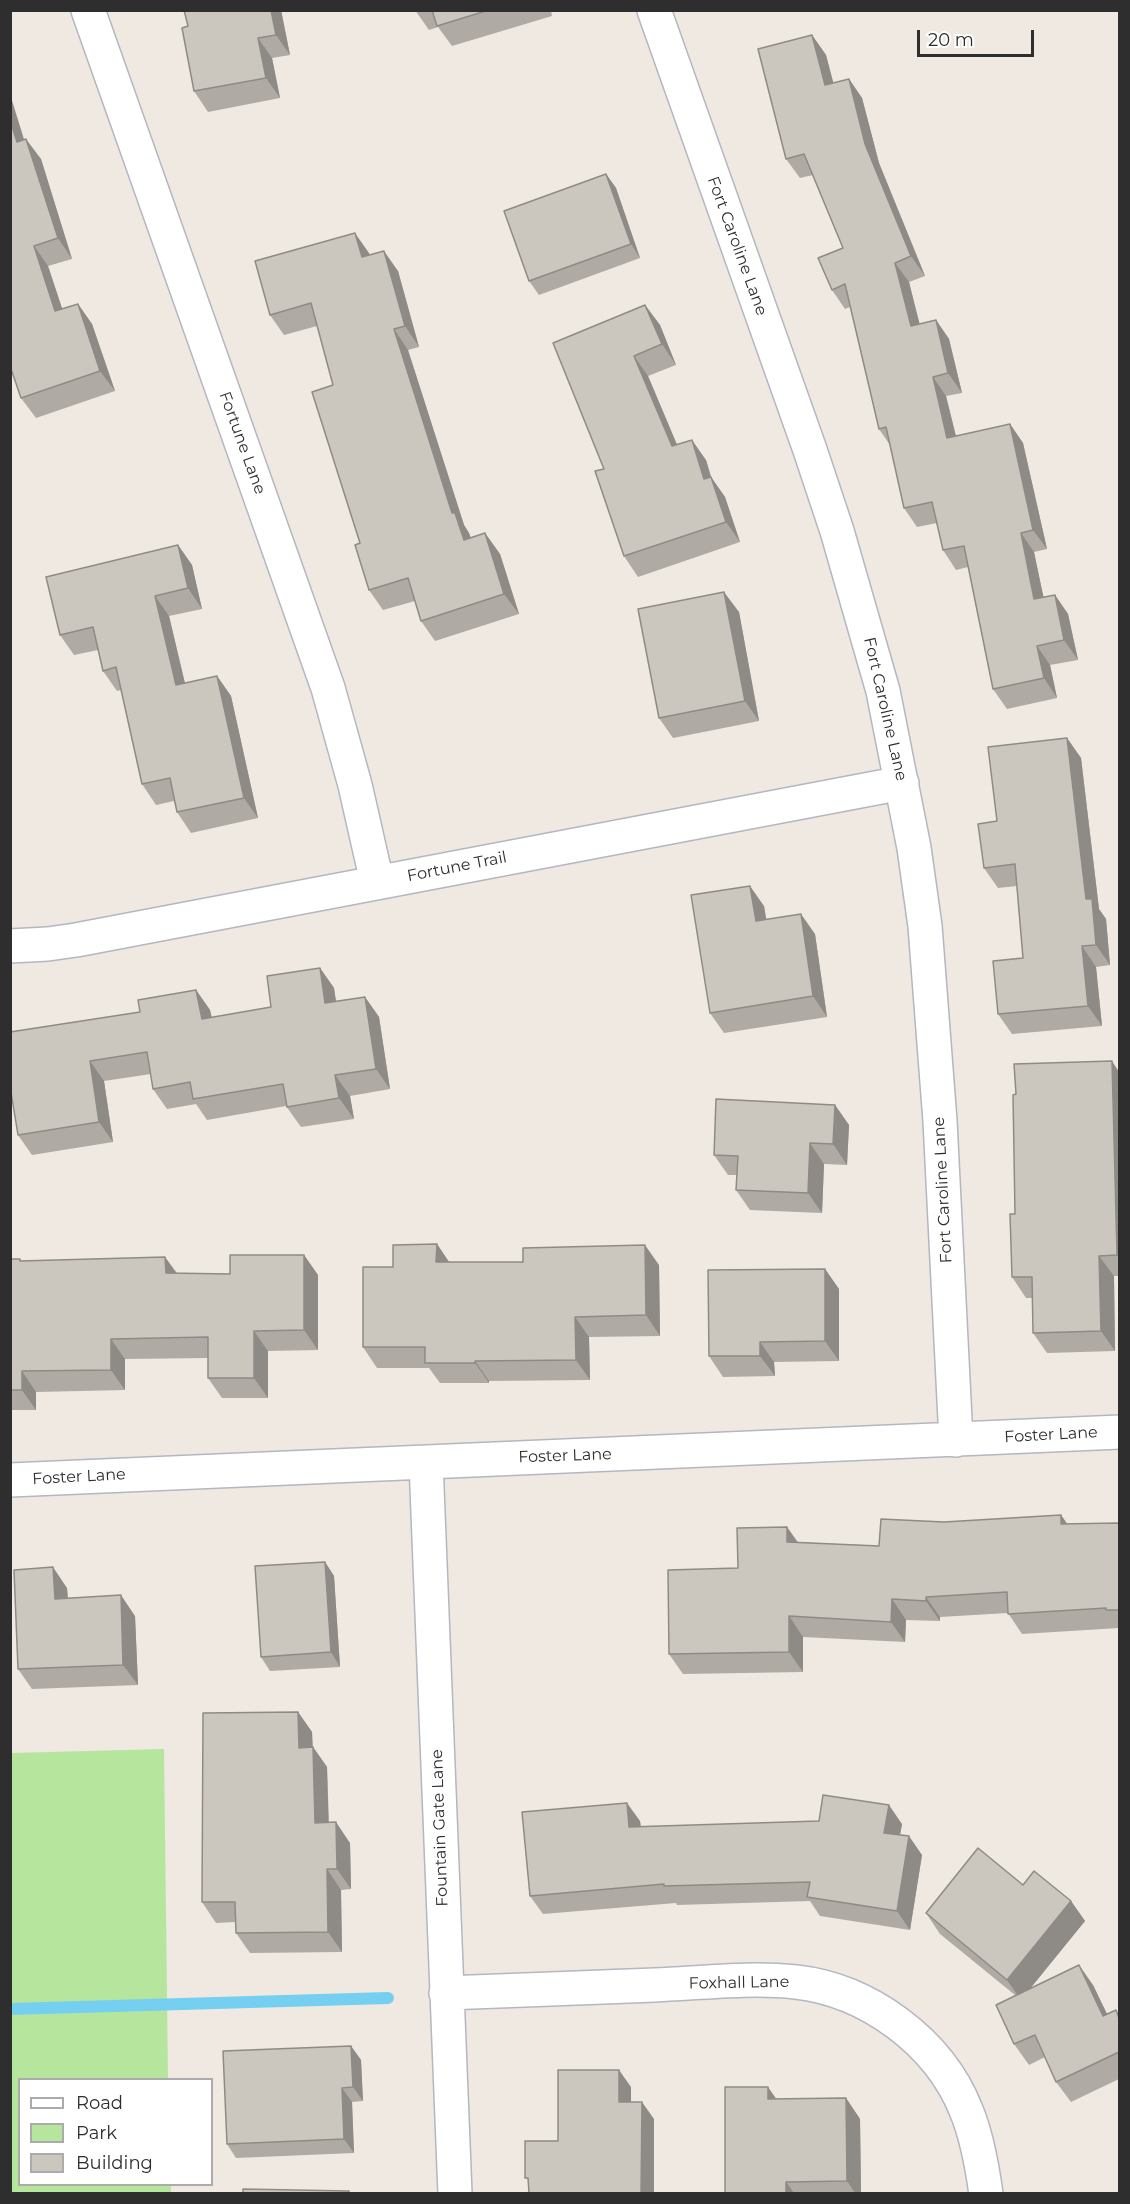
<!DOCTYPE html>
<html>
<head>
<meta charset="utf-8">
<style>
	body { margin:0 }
	#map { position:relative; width:1130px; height:2204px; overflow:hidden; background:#efe9e1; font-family:Montserrat,sans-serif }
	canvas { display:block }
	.frame { position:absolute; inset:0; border:12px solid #2e2e2e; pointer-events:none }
	.legend { position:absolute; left:18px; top:2078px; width:195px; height:108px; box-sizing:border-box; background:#fff; border:2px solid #ababab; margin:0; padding:8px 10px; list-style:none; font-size:18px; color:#2e2e2e }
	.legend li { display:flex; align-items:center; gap:12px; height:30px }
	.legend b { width:30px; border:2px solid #ababab }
	.scale { position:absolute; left:917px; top:30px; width:117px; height:27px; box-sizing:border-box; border:3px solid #2e2e2e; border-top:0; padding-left:8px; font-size:18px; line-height:21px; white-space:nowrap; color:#2e2e2e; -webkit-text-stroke:4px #fff; paint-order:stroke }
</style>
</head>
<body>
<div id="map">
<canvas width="1130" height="2204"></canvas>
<div class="frame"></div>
<ul class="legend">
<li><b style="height:8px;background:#fff"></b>Road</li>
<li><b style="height:16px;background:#b6e59e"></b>Park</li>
<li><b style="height:16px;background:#cbc7bf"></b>Building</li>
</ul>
<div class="scale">20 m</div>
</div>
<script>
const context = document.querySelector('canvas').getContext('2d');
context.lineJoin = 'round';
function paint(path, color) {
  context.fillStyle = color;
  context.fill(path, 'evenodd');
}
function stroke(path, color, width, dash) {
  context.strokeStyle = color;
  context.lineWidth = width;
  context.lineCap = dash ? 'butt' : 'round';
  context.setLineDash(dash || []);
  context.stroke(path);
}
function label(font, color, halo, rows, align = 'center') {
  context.font = font + ' Montserrat,sans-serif';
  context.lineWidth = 4.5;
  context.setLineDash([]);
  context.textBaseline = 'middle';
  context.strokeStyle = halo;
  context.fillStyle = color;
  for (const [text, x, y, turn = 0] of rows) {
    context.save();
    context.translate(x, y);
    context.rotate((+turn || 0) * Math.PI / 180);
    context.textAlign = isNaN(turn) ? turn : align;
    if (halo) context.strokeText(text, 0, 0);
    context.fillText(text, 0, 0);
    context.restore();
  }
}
const green = new Path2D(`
	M 164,1749 L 168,2079 L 20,2080 L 20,2184 L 171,2185 L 171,2193 L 11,2193 L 11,1753 Z`);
const stream = new Path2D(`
	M 10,2009 L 388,1998`);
const street = new Path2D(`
	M 88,10 L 328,688 L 355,785 L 377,882
	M 654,10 L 810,450 L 837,531 L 883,691 L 914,848 L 925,926 L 940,1121 L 956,1440
	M 10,946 L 48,944 L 76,940 L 902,783
	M 426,1462 L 455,2194
	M 10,1480 L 1120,1432
	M 446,1993 C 516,1990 586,1988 655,1985 C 701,1983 750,1977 796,1982 C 868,1990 939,2042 966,2110 C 977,2136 982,2165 986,2194`);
const wall = new Path2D(`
	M 281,10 L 290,55 L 272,58 L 280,98 L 208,112 L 194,91 L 188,26 Z
	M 415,10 L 551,10 L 552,16 L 452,46 L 438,27 L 429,30 Z
	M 812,35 L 826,55 L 833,83 L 849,79 L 862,98 L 879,163 L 925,276 L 909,282 L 919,324 L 936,320 L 949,339 L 962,393 L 946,396 L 956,436 L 1010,424 L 1023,443 L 1047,549 L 1034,552 L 1043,597 L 1055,595 L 1068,614 L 1078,660 L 1050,665 L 1057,698 L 1007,709 L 993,689 L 968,567 L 956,570 L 943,550 L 937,523 L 917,527 L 904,508 L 890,445 L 879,429 L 850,307 L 845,309 L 832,290 L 843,248 L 813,175 L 800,178 L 786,159 Z
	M 24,140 L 41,159 L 72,259 L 48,266 L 62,309 L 78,304 L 92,324 L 115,391 L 36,418 L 21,398 Z
	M 606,174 L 616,188 L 640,258 L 539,295 L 529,281 Z
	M 369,253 L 370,255 L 398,271 L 419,347 L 408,350 L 464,525 L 469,533 L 471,538 L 485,533 L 500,554 L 519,614 L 435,641 L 421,621 L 415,601 L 383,610 L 369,590 L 360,543 L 333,385 L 317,326 L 284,335 L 270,315 Z
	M 645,305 L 660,325 L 676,365 L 648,376 L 677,445 L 706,460 L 711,477 L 725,497 L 740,542 L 638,577 L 624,556 L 604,469 Z
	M 178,545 L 192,565 L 202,609 L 169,616 L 185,683 L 217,676 L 231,696 L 258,818 L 191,833 L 177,812 L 174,801 L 156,805 L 142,784 L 121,690 L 117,691 L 103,671 L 98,650 L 74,655 L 60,635 Z
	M 739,612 L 759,721 L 673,738 L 659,718 Z
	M 1067,738 L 1081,758 L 1099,909 L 1106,919 L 1110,965 L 1096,967 L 1102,1026 L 1012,1034 L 998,1014 L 1023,958 L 1017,886 L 998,888 L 984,868 L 997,821 Z
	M 764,906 L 766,919 L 815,934 L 827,1017 L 724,1033 L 710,1013 Z
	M 320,968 L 334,988 L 336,1001 L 365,997 L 379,1017 L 390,1089 L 350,1096 L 354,1119 L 301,1127 L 286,1106 L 207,1120 L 196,1104 L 167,1109 L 153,1089 L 151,1074 L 104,1081 L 113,1142 L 32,1155 L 18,1135 L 10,1086 L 140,1012 L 196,990 L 210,1010 L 212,1018 L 271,1007 Z
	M 1119,1072 L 1119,1276 L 1114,1276 L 1115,1351 L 1047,1353 L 1033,1333 L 1033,1298 L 1026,1298 L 1012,1277 L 1015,1214 Z
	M 835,1105 L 849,1125 L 847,1165 L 824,1164 L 822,1213 L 750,1210 L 736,1190 L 737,1175 L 728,1175 L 714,1155 Z
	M 437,1244 L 449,1262 L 659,1265 L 660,1336 L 589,1337 L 590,1380 L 489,1381 L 489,1383 L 440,1383 L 429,1368 L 377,1368 L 363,1347 L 393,1267 Z
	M 304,1255 L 318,1275 L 318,1350 L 268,1351 L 268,1398 L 222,1398 L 208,1378 L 208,1358 L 125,1359 L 125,1390 L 36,1392 L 36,1410 L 10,1410 L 10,1259 L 20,1259 L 21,1261 L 165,1257 L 177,1273 L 230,1274 Z
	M 825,1269 L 839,1289 L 839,1361 L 774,1362 L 775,1376 L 723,1377 L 709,1356 Z
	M 1061,1515 L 1067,1524 L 1119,1523 L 1119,1629 L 1119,1628 L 1022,1634 L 1008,1613 L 940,1617 L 940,1621 L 906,1620 L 905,1642 L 803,1637 L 803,1672 L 683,1674 L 669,1654 L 738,1568 L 787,1527 L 798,1542 L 879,1546 L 944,1522 Z
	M 325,1562 L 334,1576 L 340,1667 L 270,1671 L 261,1657 Z
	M 67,1588 L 68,1598 L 135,1616 L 138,1685 L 32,1689 L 18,1669 Z
	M 298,1712 L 312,1732 L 313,1747 L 327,1767 L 329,1822 L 350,1843 L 351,1889 L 341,1890 L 342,1952 L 250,1953 L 236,1933 L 236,1922 L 216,1923 L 202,1902 Z
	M 640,1821 L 641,1826 L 902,1824 L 900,1835 L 922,1855 L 910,1930 L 820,1916 L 810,1901 L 677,1905 L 676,1903 L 543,1914 L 530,1896 Z
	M 1023,1885 L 1071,1901 L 1085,1921 L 1030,1988 L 1093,1985 L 1107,2014 L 1119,2015 L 1119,2079 L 1071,2102 L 1056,2082 L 1045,2057 L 1029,2065 L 1014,2044 L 1015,1995 L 940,1934 L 926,1913 Z
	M 351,2046 L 361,2060 L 363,2101 L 352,2102 L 354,2153 L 236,2158 L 227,2144 Z
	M 846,2098 L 860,2119 L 861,2193 L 725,2193 L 776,2099 Z`);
const shadedWall = new Path2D(`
	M 271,10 L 281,10 L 290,55 L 276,35 Z
	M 812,35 L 826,55 L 839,104 L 825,85 Z
	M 258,38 L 272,58 L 280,98 L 266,78 Z
	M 849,79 L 862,98 L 879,163 L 925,276 L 911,256 L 865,144 Z
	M 10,94 L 31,162 L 17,142 L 10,120 Z
	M 26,139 L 41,159 L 72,259 L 58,238 Z
	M 606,174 L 616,188 L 640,258 L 631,244 Z
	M 355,233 L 369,253 L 376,277 L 362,257 Z
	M 34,246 L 48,266 L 70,332 L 55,311 Z
	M 384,251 L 398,271 L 419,347 L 405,326 Z
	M 895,263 L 909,282 L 925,345 L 911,326 Z
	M 78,304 L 92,324 L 115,391 L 100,371 Z
	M 645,305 L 660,325 L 676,365 L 662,344 Z
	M 936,320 L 949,339 L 962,393 L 948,373 Z
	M 394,329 L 408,350 L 464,525 L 469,533 L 478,560 L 464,540 L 452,513 Z
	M 634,356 L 648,376 L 686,466 L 672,446 Z
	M 933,377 L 946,396 L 961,457 L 947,438 Z
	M 1010,424 L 1023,443 L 1047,549 L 1033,530 Z
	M 692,440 L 706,460 L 718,500 L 704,479 Z
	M 711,477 L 725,497 L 740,542 L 726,522 Z
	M 485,533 L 500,554 L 519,614 L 504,594 Z
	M 1021,533 L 1034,552 L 1048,618 L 1034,599 Z
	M 178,545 L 192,565 L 202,609 L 188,588 Z
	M 724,592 L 739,612 L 759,721 L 745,701 Z
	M 1055,595 L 1068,614 L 1078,660 L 1064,640 Z
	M 155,596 L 169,616 L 190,705 L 176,685 Z
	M 1037,646 L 1050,665 L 1057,698 L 1044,678 Z
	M 217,676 L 231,696 L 258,818 L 244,798 Z
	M 1067,738 L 1081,758 L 1099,909 L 1106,919 L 1110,965 L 1096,945 L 1086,899 Z
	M 750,886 L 764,906 L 770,941 L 756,921 Z
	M 801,914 L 815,934 L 827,1017 L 813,996 Z
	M 1082,946 L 1096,967 L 1102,1026 L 1088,1006 Z
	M 320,968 L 334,988 L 339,1023 L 325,1003 Z
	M 196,990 L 210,1010 L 216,1040 L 202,1019 Z
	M 365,997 L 379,1017 L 390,1089 L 376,1069 Z
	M 90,1061 L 104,1081 L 113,1142 L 99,1122 Z
	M 1112,1061 L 1119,1072 L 1119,1260 L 1117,1255 Z
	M 335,1075 L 350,1096 L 354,1119 L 339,1098 Z
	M 835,1105 L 849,1125 L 847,1165 L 833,1144 Z
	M 810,1143 L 824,1164 L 822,1213 L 808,1193 Z
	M 437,1244 L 451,1265 L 436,1262 Z
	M 645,1245 L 659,1265 L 660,1336 L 646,1315 Z
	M 304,1255 L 318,1275 L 318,1350 L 304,1330 Z
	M 1099,1256 L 1114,1276 L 1115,1351 L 1101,1331 Z
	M 165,1257 L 179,1277 L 166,1273 Z
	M 825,1269 L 839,1289 L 839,1361 L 825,1341 Z
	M 575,1317 L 589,1337 L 590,1380 L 576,1360 Z
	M 254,1331 L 268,1351 L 268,1398 L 254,1378 Z
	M 111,1339 L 125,1359 L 125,1390 L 111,1370 Z
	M 760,1342 L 774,1362 L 775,1376 L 760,1356 Z
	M 475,1361 L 489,1381 L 489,1383 L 475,1363 Z
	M 22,1371 L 36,1392 L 36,1410 L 22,1390 Z
	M 1061,1515 L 1075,1535 L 1061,1524 Z
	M 787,1527 L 801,1548 L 787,1542 Z
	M 325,1562 L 334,1576 L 340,1667 L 331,1652 Z
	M 53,1567 L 67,1588 L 69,1619 L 55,1599 Z
	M 121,1595 L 135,1616 L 138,1685 L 123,1665 Z
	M 926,1597 L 940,1617 L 940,1621 L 926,1601 Z
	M 892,1599 L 906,1620 L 905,1642 L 891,1622 Z
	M 789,1616 L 803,1637 L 803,1672 L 789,1652 Z
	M 298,1712 L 312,1732 L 313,1768 L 299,1748 Z
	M 313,1747 L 327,1767 L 329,1843 L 315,1823 Z
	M 627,1803 L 640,1821 L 642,1845 L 629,1827 Z
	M 889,1805 L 902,1824 L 897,1851 L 884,1833 Z
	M 336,1822 L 350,1843 L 351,1889 L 337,1869 Z
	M 909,1836 L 922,1855 L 910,1930 L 897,1911 Z
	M 327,1869 L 341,1890 L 342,1952 L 328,1932 Z
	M 1071,1901 L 1085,1921 L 1021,2000 L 1007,1980 Z
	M 1079,1965 L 1093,1985 L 1118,2037 L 1103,2016 Z
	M 351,2046 L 361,2060 L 363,2101 L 353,2087 Z
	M 619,2070 L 631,2087 L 631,2119 L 619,2102 Z
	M 768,2087 L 782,2107 L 768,2099 Z
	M 342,2088 L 352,2102 L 354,2153 L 344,2139 Z
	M 846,2098 L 860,2119 L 861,2193 L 855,2193 L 847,2181 Z
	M 642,2102 L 654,2119 L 654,2193 L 641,2193 Z
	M 786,2182 L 794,2193 L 786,2193 Z`);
const building = new Path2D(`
	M 184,10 L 271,10 L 276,35 L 258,38 L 266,78 L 194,91 L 182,28 L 188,26 Z
	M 432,10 L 489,10 L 437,26 Z
	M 812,35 L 825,85 L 849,79 L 865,144 L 911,256 L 895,263 L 911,326 L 936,320 L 948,373 L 933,377 L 947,438 L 1010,424 L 1033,530 L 1021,533 L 1034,599 L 1055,595 L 1064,640 L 1037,646 L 1044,678 L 993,689 L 964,546 L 943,550 L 932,502 L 904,508 L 886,427 L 879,429 L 845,284 L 832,290 L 818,258 L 843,248 L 804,154 L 786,159 L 758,49 Z
	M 10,120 L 17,142 L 26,139 L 58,238 L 34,246 L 55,311 L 78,304 L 100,371 L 21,398 L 10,366 Z
	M 606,174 L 631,244 L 529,281 L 504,211 Z
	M 355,233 L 362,257 L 384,251 L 405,326 L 394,329 L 452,513 L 455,513 L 464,540 L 485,533 L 504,594 L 421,621 L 408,578 L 369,590 L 355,545 L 360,543 L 312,392 L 333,385 L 311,303 L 270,315 L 255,261 Z
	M 645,305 L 662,344 L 634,356 L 672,446 L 692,440 L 704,479 L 711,477 L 726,522 L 624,556 L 595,471 L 604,469 L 553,343 Z
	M 178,545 L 188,588 L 155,596 L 176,685 L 217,676 L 244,798 L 177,812 L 170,778 L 142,784 L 116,667 L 103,671 L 93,627 L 60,635 L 46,577 Z
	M 724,592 L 745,701 L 659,718 L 638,609 Z
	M 1067,738 L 1086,899 L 1092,899 L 1096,945 L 1082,946 L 1088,1006 L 998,1014 L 993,961 L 1023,958 L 1015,864 L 984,868 L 978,824 L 997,821 L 988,747 Z
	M 750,886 L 756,921 L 801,914 L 813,996 L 710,1013 L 691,895 Z
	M 320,968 L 325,1003 L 365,997 L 376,1069 L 335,1075 L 339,1098 L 287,1107 L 283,1084 L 193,1099 L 190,1082 L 153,1089 L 147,1052 L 90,1061 L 99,1122 L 18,1135 L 10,1086 L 10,1032 L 140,1012 L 138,1000 L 196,990 L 202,1019 L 271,1007 L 267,976 Z
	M 1112,1061 L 1117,1255 L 1099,1256 L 1101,1331 L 1033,1333 L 1032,1277 L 1012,1277 L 1010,1214 L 1015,1214 L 1013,1095 L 1016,1094 L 1014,1064 Z
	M 716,1099 L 835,1105 L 833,1144 L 810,1143 L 808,1193 L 736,1190 L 738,1156 L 714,1155 Z
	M 437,1244 L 436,1262 L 523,1262 L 523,1248 L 645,1245 L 646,1315 L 575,1317 L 576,1360 L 475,1361 L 475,1363 L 425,1363 L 425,1347 L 363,1347 L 363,1267 L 393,1267 L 393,1245 Z
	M 230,1255 L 304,1255 L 304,1330 L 254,1331 L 254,1378 L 208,1378 L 208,1337 L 111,1339 L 111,1370 L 22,1371 L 22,1390 L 10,1390 L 10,1259 L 20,1259 L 20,1261 L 165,1257 L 166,1273 L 230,1274 Z
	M 825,1269 L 825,1341 L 760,1342 L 760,1356 L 709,1356 L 708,1270 Z
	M 1061,1515 L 1061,1524 L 1119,1523 L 1119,1610 L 1106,1610 L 1106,1608 L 1008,1614 L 1007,1592 L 926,1597 L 926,1601 L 892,1599 L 891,1622 L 789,1616 L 789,1652 L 669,1654 L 668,1570 L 738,1568 L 737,1528 L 787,1527 L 787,1542 L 879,1546 L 881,1519 L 944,1522 Z
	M 325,1562 L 331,1652 L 261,1657 L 255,1566 Z
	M 53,1567 L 55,1599 L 121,1595 L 123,1665 L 18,1669 L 14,1570 Z
	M 298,1712 L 299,1748 L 313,1747 L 315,1823 L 336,1822 L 337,1869 L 327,1869 L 328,1932 L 236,1933 L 235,1902 L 202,1902 L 203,1713 Z
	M 823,1795 L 889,1805 L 884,1833 L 909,1836 L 897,1911 L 807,1897 L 810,1882 L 664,1886 L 664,1884 L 530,1896 L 522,1812 L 627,1803 L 629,1827 L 819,1821 Z
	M 978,1848 L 1023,1885 L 1034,1871 L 1071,1901 L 1007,1980 L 926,1913 Z
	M 1079,1965 L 1103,2016 L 1116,2010 L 1119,2018 L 1119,2052 L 1056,2082 L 1035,2035 L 1014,2044 L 996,2005 Z
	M 351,2046 L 353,2087 L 342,2088 L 344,2139 L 227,2144 L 223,2051 Z
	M 558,2070 L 619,2070 L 619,2102 L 642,2102 L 641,2193 L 529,2193 L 528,2178 L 525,2178 L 525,2141 L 558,2141 Z
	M 725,2087 L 768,2087 L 768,2099 L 846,2098 L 847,2181 L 786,2182 L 786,2193 L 725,2193 Z
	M 243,2189 L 349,2191 L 349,2193 L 243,2193 Z`);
const streetNames = [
	["Fort Caroline Lane",737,246,70],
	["Fortune Lane",242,443,70],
	["Fort Caroline Lane",885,709,77],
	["Fortune Trail",457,867,-11],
	["Fort Caroline Lane",943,1190,-93],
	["Foster Lane",1051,1435,-3],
	["Foster Lane",565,1456,-2],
	["Foster Lane",79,1477,-3],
	["Fountain Gate Lane",440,1828,-92],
	["Foxhall Lane",739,1983,-1]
];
paint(green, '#b6e59e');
stroke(stream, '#75cff0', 12);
stroke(street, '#b4b7c1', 36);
stroke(street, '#fff', 33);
paint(wall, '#afaba4');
paint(shadedWall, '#8e8b86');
paint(building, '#cbc7bf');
stroke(building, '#8e8b86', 1.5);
label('16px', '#2e2e2e', '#fff', streetNames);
</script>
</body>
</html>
